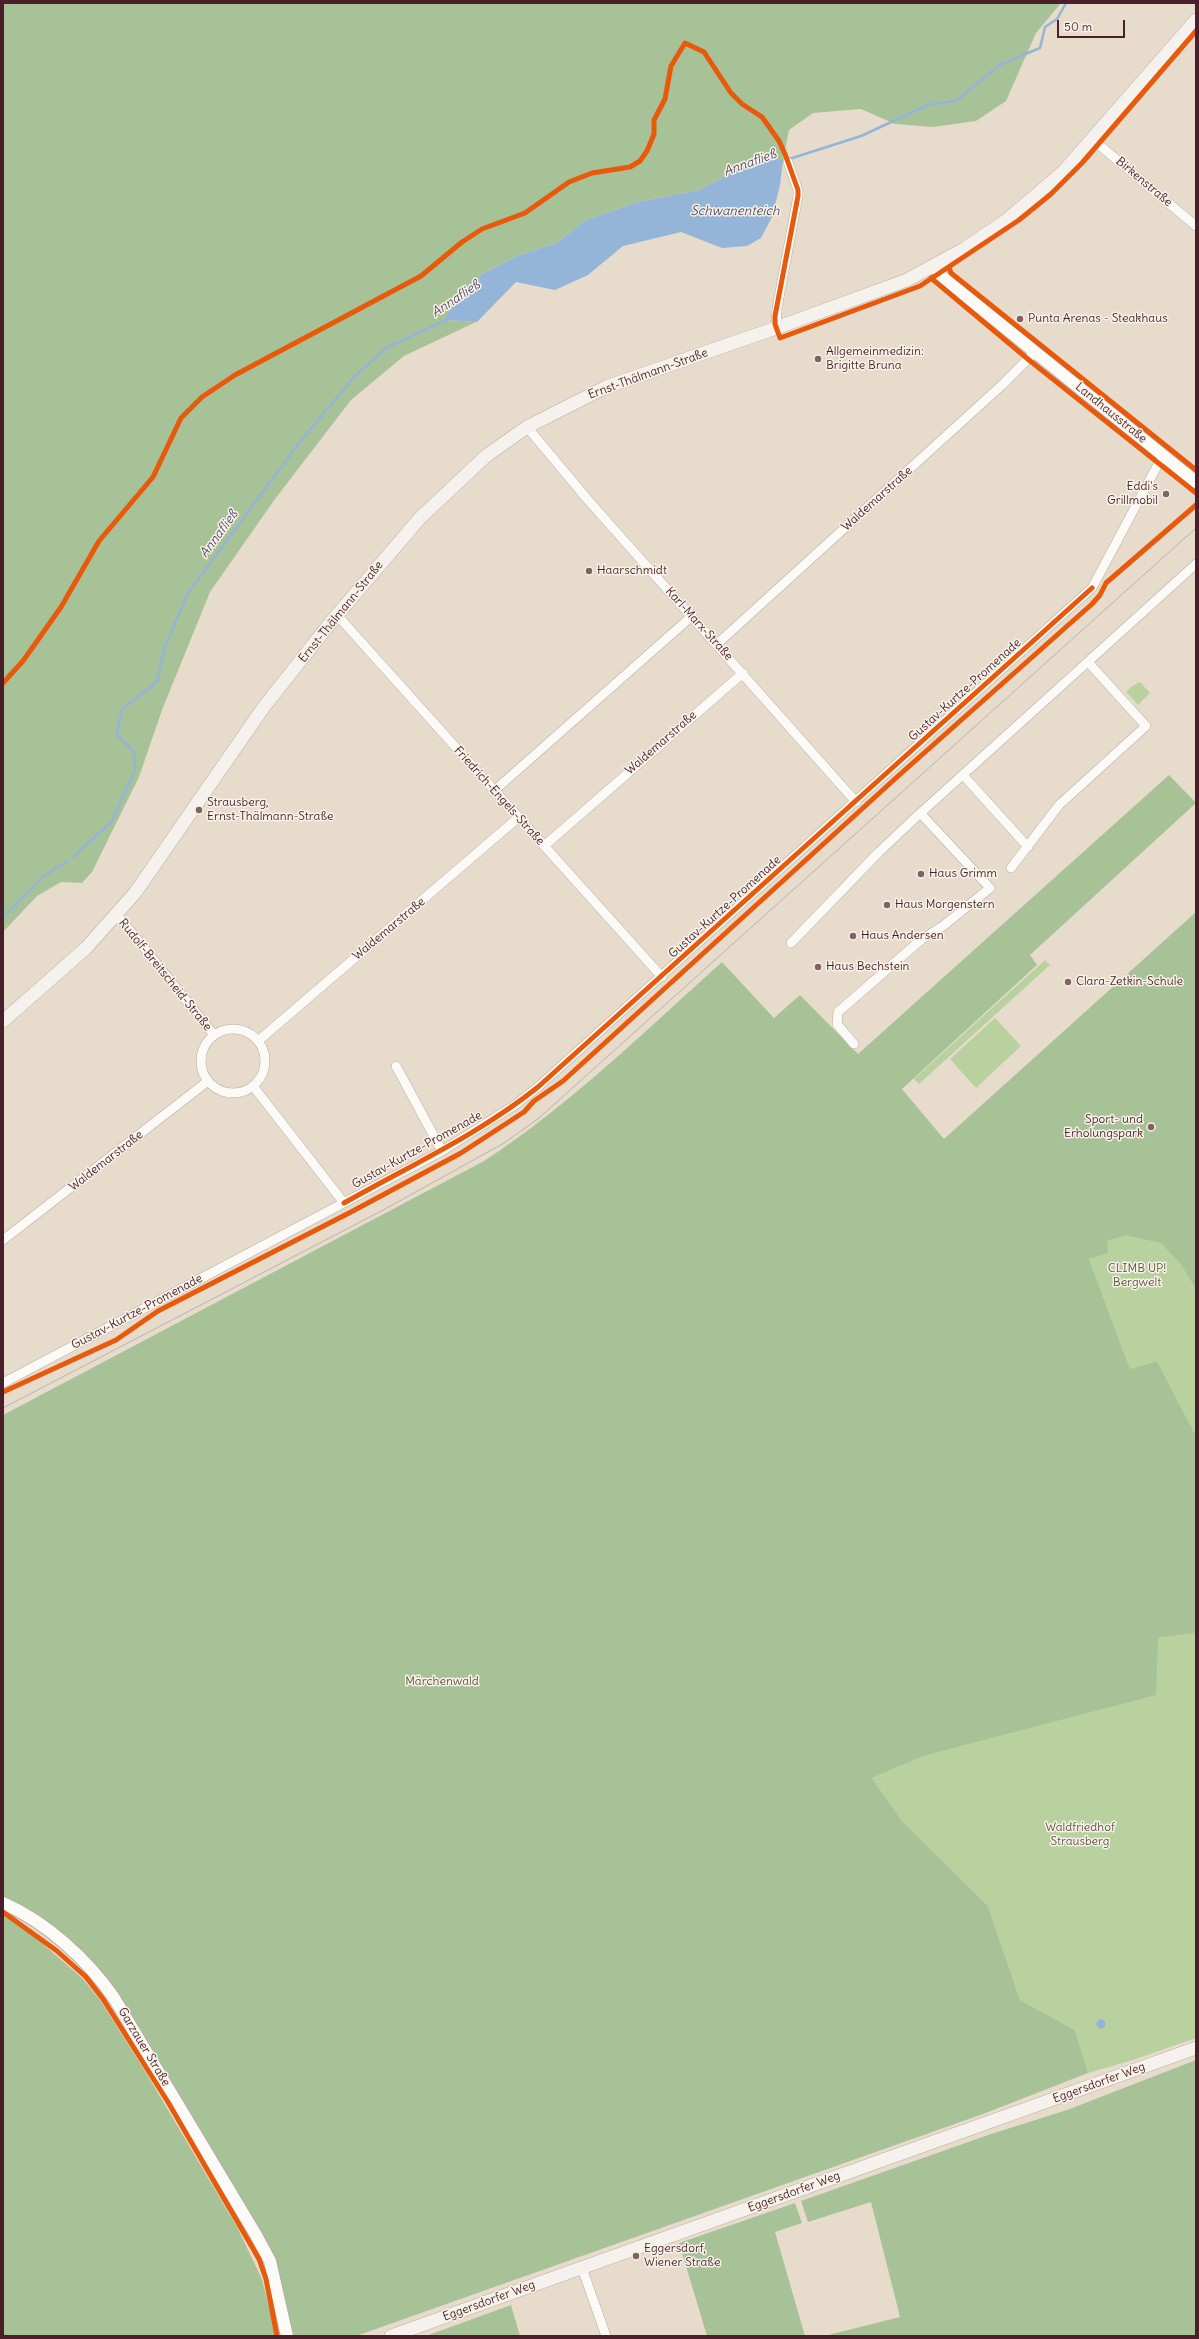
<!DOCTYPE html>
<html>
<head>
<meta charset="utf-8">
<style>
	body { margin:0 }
	#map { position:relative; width:1199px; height:2339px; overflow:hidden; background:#e7dccc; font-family:Delius,sans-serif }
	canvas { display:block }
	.frame { position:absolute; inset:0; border:4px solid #4a1f2b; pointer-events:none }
	.scale { position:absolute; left:1057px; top:20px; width:68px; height:18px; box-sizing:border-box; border:2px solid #4a1f2b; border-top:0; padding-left:5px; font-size:12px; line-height:14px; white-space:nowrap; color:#4a1f2b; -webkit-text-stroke:3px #f7f3e8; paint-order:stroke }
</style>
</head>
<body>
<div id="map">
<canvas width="1199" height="2339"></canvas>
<div class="frame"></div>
<div class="scale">50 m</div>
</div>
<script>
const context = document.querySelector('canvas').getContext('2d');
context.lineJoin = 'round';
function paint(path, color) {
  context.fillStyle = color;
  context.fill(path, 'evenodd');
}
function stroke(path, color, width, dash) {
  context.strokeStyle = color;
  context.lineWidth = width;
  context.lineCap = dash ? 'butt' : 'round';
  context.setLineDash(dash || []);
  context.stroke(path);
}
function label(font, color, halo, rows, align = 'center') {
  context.font = font + ' Delius,sans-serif';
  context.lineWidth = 3;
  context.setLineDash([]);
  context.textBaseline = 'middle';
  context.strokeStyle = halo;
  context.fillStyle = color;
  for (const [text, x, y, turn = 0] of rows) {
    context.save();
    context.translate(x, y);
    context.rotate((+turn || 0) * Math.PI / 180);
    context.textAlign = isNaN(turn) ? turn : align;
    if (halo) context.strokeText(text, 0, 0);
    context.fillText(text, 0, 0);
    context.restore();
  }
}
const green = new Path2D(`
	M 1140,682 L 1150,693 L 1138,705 L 1126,692 L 1132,686 Z
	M 1196,929 L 1196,1436 L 1157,1361 L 1130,1369 L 1089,1259 Z
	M 1045,960 L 1050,965 L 919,1084 L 914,1079 Z
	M 995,1018 L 1021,1046 L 976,1088 L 950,1059 Z
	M 1196,1633 L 1196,2038 L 1133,2060 L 1088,2073 L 1075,2030 L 1020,2000 L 988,1906 L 902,1821 L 872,1778 L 926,1755 L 1158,1638 Z`);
const forest = new Path2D(`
	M 3,3 L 1061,3 L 1036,33 L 1006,101 L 976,121 L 933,127 L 895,124 L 861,109 L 813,113 L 789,130 L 783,160 L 757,160 L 699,190 L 638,202 L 586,220 L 556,243 L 517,256 L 482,274 L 469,292 L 448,312 L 447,320 L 476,322 L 404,356 L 351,400 L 275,499 L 210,592 L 162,710 L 139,777 L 92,872 L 82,883 L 61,882 L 37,896 L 3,932 Z
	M 1169,775 L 1196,803 L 1030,955 L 1037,965 L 902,1089 L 944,1139 L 1196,912 L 1196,1289 L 1181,1264 L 1161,1243 L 1125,1235 L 1107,1241 L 1108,1253 L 1089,1259 L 1130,1369 L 1157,1361 L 1196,1436 L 1196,1633 L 1158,1638 L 1156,1695 L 926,1755 L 872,1778 L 902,1821 L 988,1906 L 1020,2000 L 1075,2030 L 1088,2073 L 983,2114 L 356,2336 L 292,2336 L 280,2281 L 117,1995 L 98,1968 L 67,1940 L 3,1900 L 3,1415 L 484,1161 C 571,1104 645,1031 722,962 L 774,1018 L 800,995 L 858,1054 Z
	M 3,1914 L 35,1937 L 83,1979 L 100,2000 L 148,2076 L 237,2227 L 262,2279 L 276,2336 L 3,2336 Z
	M 1196,2060 L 1196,2336 L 824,2336 L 900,2317 L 871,2202 L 808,2222 L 801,2201 L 991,2134 L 1067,2110 Z
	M 795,2203 L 802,2223 L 775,2232 L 805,2336 L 707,2336 L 679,2243 Z
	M 511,2305 L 520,2336 L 426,2336 Z`);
const water = new Path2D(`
	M 757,160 L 783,160 L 780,185 L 772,217 L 761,238 L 747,246 L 722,248 L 681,232 L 623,246 L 588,275 L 555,290 L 516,282 L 477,322 L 446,320 L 447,313 L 469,292 L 482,274 L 517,256 L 556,243 L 586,220 L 638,202 L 699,190 Z
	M1096.5 2024a4.5 4.5 0 1 1 9 0a4.5 4.5 0 1 1-9 0Z`);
const stream = new Path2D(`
	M 780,162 L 861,136 L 928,105 L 956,101 L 999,65 L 1040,48 L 1045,27 L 1057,19 L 1066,3
	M 73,857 L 111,822 L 135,771 L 134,751 L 117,735 L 122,709 L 157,682 L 164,649 L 188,593 L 299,443 L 353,378 L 386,348 L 448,319
	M 3,918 L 42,877 L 68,861`);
const minor = new Path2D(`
	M 1092,139 L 1196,226
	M 776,328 L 777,308 L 798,196 L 798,190 L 788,162
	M 527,427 L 588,500 L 856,802
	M 337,615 L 662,977
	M 717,644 L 1002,385 L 1035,352
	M 963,775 L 1028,847
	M 495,790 L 692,616
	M 544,846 L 743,673
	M 1011,868 L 1059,805 L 1146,726 L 1088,662
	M 116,916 L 124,923 L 214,1035
	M 791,943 L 878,853 L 915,818 L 1196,564
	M201 1061a32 32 0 1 1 64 0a32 32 0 1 1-64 0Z
	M 258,1041 L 519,817
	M 854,1044 L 837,1024 L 838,1012 L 922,939 L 943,926 L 990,888 L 921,814
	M 396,1066 L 442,1151
	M 253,1086 L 344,1203
	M 3,1240 L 208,1081
	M 3,1383 L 442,1151 L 515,1105 L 538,1087 L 1092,588 L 1163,455
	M 582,2268 L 606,2336`);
const tertiary = new Path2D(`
	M 935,266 L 941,276 L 1196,482
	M 3,1903 C 46,1922 87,1959 114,1998 L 256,2235 L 270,2261 L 287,2336`);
const secondary = new Path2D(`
	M 3,1021 L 86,948 L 135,893 L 263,708 L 331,622 L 420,518 L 486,456 L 527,427 L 606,387 L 776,328 L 907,280 L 964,249 L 1007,220 L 1063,172 L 1196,20
	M 391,2336 L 1196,2048`);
const tram = new Path2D(`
	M 3,1408 L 387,1208 L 504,1143 L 539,1118 L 1196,528`);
const cycleway = new Path2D(`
	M 949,267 L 951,273 L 1196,470
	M 931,278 L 1029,360 L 1196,493
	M 3,683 L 23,661 L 61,607 L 99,541 L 153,477 L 181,418 L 202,397 L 235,375 L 421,276 L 462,242 L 482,229 L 525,213 L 569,182 L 592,173 L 630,167 L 640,161 L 647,151 L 654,134 L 654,120 L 665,99 L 671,66 L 685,43 L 704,52 L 731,93 L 742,104 L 762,117 L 779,141 L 785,154 L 798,190 L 798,196 L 775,316 L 775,324 L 780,338 L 920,286 L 1019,220 L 1051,194 L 1082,163 L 1196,31
	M 344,1203 C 409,1166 478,1135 538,1087 L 1092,588
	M 3,1392 L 116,1340 L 158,1311 L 351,1212 L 461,1153 L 524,1112 L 534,1101 L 563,1081 L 897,777 L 1092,604 L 1100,595 L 1106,583 L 1196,505
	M 3,1912 L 57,1951 L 86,1977 L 103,1999 L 168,2102 L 259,2259 L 266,2279 L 277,2336`);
const markers = [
	[1020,319,4,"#816163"],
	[818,359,4,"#816163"],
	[1166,494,4,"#816163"],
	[589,571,4,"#816163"],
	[199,810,4,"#816163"],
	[921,874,4,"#816163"],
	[887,905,4,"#816163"],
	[853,936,4,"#816163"],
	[818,967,4,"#816163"],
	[1068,982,4,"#816163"],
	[1151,1127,4,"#816163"],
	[636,2256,4,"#816163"]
];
const streetNames = [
	["Birkenstraße",1144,182,40],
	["Ernst-Thälmann-Straße",648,374,-20],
	["Landhausstraße",1111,413,39],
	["Waldemarstraße",877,499,-42],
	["Ernst-Thälmann-Straße",341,612,-51],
	["Karl-Marx-Straße",699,624,48],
	["Gustav-Kurtze-Promenade",965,690,-42],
	["Waldemarstraße",661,743,-41],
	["Friedrich-Engels-Straße",499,796,48],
	["Gustav-Kurtze-Promenade",725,907,-42],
	["Waldemarstraße",389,929,-40],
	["Rudolf-Breitscheid-Straße",165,975,51],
	["Gustav-Kurtze-Promenade",417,1150,-29],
	["Waldemarstraße",106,1161,-38],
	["Gustav-Kurtze-Promenade",137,1312,-28],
	["Garzauer Straße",144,2047,59],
	["Eggersdorfer Weg",1099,2083,-20],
	["Eggersdorfer Weg",794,2192,-20],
	["Eggersdorfer Weg",489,2301,-20]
];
const poiNames = [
	["Punta Arenas - Steakhaus",1028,319],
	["Allgemeinmedizin:",826,352],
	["Brigitte Bruna",826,366],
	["Eddi's",1158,487,"right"],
	["Grillmobil",1158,501,"right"],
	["Haarschmidt",597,571],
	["Strausberg,",207,803],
	["Ernst-Thälmann-Straße",207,817],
	["Haus Grimm",929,874],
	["Haus Morgenstern",895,905],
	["Haus Andersen",861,936],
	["Haus Bechstein",826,967],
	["Clara-Zetkin-Schule",1076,982],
	["Sport- und",1143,1120,"right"],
	["Erholungspark",1143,1134,"right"],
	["Eggersdorf,",644,2249],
	["Wiener Straße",644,2263]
];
const parkNames = [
	["CLIMB UP!",1137,1269],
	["Bergwelt",1137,1283],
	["Märchenwald",442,1682],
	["Waldfriedhof",1080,1828],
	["Strausberg",1080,1842]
];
const waterNames = [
	["Annafließ",750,163,-20],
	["Schwanenteich",735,211],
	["Annafließ",456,299,-34],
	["Annafließ",219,534,-54]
];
paint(green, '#b8d19f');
paint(forest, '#a8c297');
paint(water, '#94b5d8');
stroke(stream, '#94b5d8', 2.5);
stroke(minor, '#b8ada4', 10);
stroke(tertiary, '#b8ada4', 14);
stroke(secondary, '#b8ada4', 14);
stroke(minor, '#fbfaf7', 9);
stroke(tertiary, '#fbfaf7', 12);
stroke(secondary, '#f5f1ec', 13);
stroke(tram, '#b9b2b2', 1);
stroke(cycleway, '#e8590c', 5);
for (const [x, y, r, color] of markers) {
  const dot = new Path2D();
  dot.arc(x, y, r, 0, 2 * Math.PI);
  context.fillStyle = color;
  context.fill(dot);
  stroke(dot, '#f7f3e8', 1.5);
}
label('12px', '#4a1f2b', '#f7f3e8', streetNames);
label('12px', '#4a1f2b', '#f7f3e8', poiNames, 'left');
label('12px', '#605243', '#f7f3e8', parkNames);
label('italic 13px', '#584e69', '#f7f3e8', waterNames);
</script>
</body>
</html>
